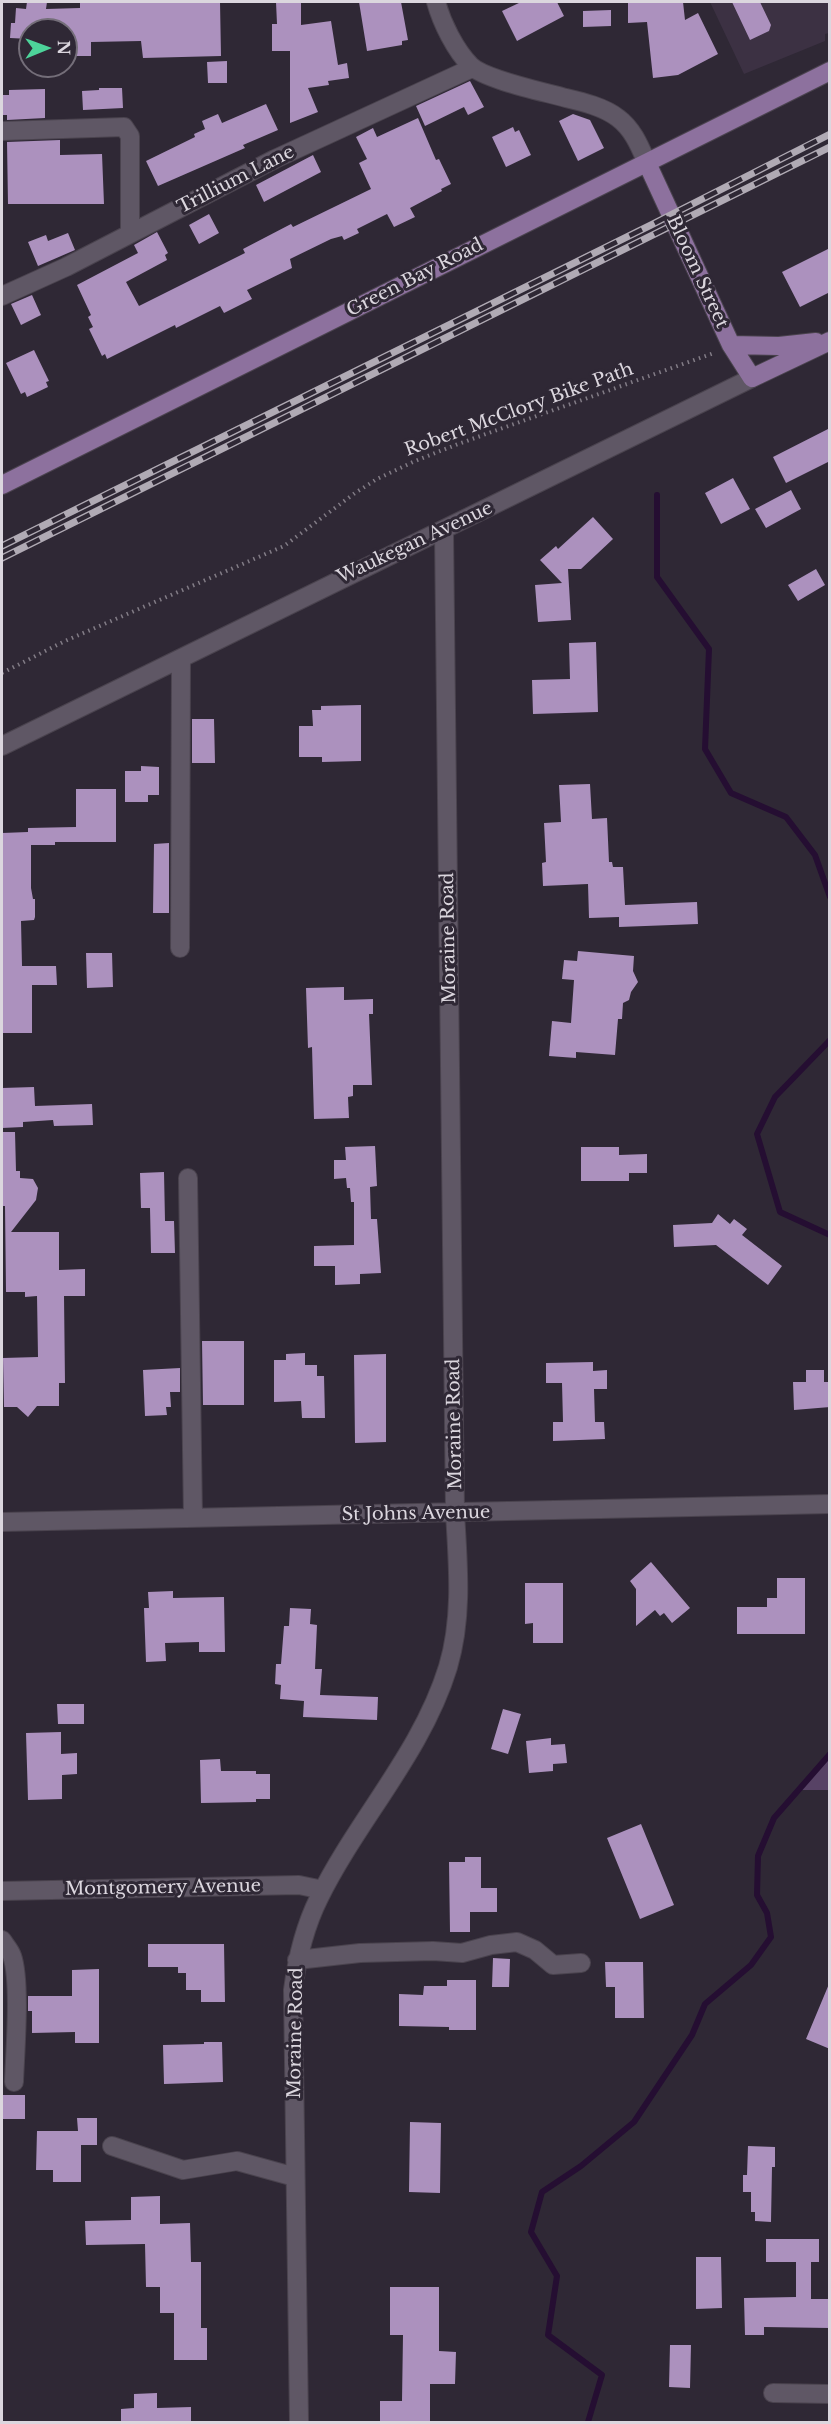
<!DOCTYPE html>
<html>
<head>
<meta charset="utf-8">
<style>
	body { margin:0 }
	#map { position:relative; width:831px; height:2424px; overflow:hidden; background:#2f2835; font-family:"Libre Baskerville",serif }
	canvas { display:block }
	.frame { position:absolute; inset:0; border:3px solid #dbd6de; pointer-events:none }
	.north { position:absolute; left:18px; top:18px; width:60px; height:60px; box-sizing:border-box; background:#2f2835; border:2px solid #746e79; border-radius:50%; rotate:89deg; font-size:16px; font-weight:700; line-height:24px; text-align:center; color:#dbd6de }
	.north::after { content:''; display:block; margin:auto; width:21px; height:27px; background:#4dd39a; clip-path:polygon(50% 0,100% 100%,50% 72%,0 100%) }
</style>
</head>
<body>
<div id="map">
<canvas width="831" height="2424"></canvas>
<div class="frame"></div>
<div class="north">N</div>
</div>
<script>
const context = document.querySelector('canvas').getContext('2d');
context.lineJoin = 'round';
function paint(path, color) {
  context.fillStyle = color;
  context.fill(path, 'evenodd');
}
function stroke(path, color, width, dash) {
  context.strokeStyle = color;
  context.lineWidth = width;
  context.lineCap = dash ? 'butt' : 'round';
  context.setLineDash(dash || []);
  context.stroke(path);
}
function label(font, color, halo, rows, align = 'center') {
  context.font = font + ' "Libre Baskerville",serif';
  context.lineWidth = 6;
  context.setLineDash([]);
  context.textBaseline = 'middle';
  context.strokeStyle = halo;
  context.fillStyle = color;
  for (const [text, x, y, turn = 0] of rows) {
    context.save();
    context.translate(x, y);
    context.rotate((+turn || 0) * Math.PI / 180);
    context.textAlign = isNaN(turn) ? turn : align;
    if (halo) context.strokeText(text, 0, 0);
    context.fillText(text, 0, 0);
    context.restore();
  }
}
const built = new Path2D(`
	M 710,2 L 829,2 L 829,33 L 825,34 L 825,41 L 744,74 Z`);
const green = new Path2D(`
	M 829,1756 L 829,1790 L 798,1790 Z`);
const stream = new Path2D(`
	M 657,495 L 657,577 L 709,649 L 705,749 L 731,793 L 786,817 L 815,855 L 830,897
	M 830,1040 L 775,1097 L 757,1134 L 780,1212 L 830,1235
	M 588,2422 L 602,2375 L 548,2335 L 557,2276 L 531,2232 L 542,2192 L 581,2166 L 634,2122 L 692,2035 L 705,2004 L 751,1965 L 771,1937 L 767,1913 L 757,1895 L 758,1856 L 774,1818 L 830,1754`);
const building = new Path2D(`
	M 27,2 L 47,2 L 46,9 L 80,8 L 80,2 L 220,2 L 221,56 L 143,58 L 141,41 L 91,42 L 91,56 L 66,56 L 66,30 L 30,30 L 30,39 L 10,38 L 11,23 L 15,23 L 16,8 L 26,9 Z
	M 276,2 L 301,2 L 301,25 L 331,21 L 338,65 L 347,63 L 349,78 L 328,81 L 329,85 L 308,88 L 318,112 L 290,123 L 290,51 L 272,51 L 272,24 L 277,24 Z
	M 359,2 L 401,2 L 408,40 L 402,41 L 402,45 L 367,51 Z
	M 521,2 L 557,2 L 564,16 L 517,41 L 502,11 Z
	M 683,2 L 685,20 L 698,13 L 718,54 L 678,75 L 653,78 L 647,22 L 628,23 L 628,3 Z
	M 732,2 L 760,2 L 771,25 L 769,31 L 750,40 Z
	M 611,10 L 611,26 L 583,27 L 583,11 Z
	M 227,61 L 227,83 L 208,83 L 207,62 Z
	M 470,81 L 484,107 L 468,115 L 464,107 L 425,126 L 416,106 Z
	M 99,88 L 122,88 L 123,108 L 83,110 L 82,91 L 99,90 Z
	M 45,89 L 45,118 L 7,120 L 7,115 L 3,115 L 3,95 L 9,95 L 9,90 Z
	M 266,104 L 278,130 L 243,145 L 245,148 L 158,186 L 146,161 L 195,137 L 194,134 L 205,129 L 202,121 L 218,114 L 222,123 Z
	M 573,114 L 590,120 L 604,148 L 578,161 L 559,121 Z
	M 418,118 L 436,160 L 439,159 L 451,184 L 441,189 L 442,191 L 410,208 L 415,217 L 394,227 L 387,214 L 357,229 L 359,233 L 344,240 L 342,236 L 331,239 L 290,259 L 292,268 L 247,290 L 252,299 L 224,313 L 220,306 L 176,328 L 175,325 L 107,359 L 105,354 L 102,356 L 89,329 L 93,327 L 88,317 L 91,315 L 77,285 L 138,253 L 134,245 L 157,232 L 168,253 L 165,255 L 167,260 L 126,282 L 139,306 L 245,253 L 243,249 L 291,224 L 293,227 L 371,189 L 359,163 L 367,159 L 356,137 L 373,128 L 377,137 Z
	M 513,127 L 515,132 L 519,130 L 531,155 L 506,167 L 492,137 Z
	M 60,140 L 60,155 L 102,154 L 104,204 L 8,204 L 7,142 Z
	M 313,155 L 321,172 L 264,202 L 256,185 Z
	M 209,214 L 219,233 L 199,244 L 189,225 Z
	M 68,233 L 75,250 L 38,266 L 28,242 L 46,235 L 48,241 Z
	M 830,248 L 830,292 L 800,307 L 782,272 Z
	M 32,295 L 41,315 L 21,325 L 11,304 Z
	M 34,350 L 49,381 L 46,382 L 48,387 L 27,397 L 25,392 L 21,394 L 6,363 Z
	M 830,428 L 830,461 L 786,483 L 773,457 Z
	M 733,478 L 750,509 L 721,524 L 705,493 Z
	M 791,490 L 801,509 L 766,528 L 755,509 Z
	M 593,517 L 613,539 L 581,569 L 568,569 L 571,620 L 538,622 L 535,585 L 562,583 L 540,560 L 556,546 L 558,549 Z
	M 816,569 L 825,585 L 798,601 L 788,585 Z
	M 596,642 L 598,712 L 533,714 L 532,680 L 570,679 L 569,643 Z
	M 361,705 L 361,761 L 322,762 L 322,757 L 299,757 L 299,726 L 313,726 L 312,710 L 321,710 L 321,706 Z
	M 192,719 L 214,719 L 215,763 L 192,763 Z
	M 141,766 L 159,767 L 159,795 L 148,795 L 148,802 L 125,802 L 125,771 L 141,771 Z
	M 590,784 L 592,819 L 607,818 L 609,862 L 612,862 L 613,867 L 623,867 L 625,905 L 697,902 L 698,924 L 619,927 L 619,917 L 589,918 L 588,884 L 543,886 L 542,863 L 546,862 L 544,823 L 561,822 L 559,785 Z
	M 76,789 L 116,789 L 116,842 L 55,842 L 55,845 L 31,845 L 31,888 L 33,899 L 35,899 L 35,917 L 34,920 L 21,921 L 22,966 L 56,966 L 57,985 L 32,985 L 32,1033 L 2,1033 L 2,833 L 28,832 L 28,828 L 76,827 Z
	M 169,843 L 169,913 L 153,913 L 154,844 Z
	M 578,951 L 634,956 L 633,971 L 638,982 L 631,992 L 629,1000 L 623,1003 L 622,1019 L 618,1019 L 615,1055 L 576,1052 L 576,1058 L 549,1056 L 552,1021 L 571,1023 L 574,980 L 562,979 L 564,960 L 577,961 Z
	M 86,953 L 112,953 L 113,987 L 87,988 Z
	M 344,987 L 344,1000 L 373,999 L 373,1014 L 369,1014 L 372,1085 L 353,1085 L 353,1096 L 348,1097 L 349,1118 L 314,1119 L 312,1047 L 308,1048 L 306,988 Z
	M 34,1087 L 35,1106 L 92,1104 L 93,1125 L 54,1126 L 53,1120 L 23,1122 L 23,1127 L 2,1128 L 2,1088 Z
	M 2,1132 L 15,1132 L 16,1171 L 20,1171 L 20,1178 L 33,1179 L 38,1188 L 36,1200 L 11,1232 L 59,1232 L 59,1270 L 85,1269 L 85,1296 L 64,1296 L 65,1383 L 59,1383 L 59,1406 L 37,1406 L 28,1417 L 17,1407 L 4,1407 L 3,1358 L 38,1357 L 37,1296 L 25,1297 L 25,1292 L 6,1292 L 5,1206 L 2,1206 Z
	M 375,1146 L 377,1186 L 370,1187 L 371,1219 L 377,1219 L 381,1273 L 360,1274 L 360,1284 L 335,1285 L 335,1266 L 314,1266 L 314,1246 L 354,1245 L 354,1202 L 351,1202 L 350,1188 L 347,1188 L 346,1178 L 334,1179 L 334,1160 L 346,1160 L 345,1147 Z
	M 581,1147 L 619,1147 L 619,1155 L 647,1154 L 647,1173 L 629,1173 L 629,1181 L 581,1181 Z
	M 164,1172 L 165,1221 L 174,1221 L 175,1253 L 151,1253 L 150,1208 L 141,1208 L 140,1173 Z
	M 718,1214 L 730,1224 L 734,1219 L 747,1229 L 742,1235 L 782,1266 L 768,1285 L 716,1245 L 674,1247 L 673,1225 L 712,1223 Z
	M 202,1341 L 244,1341 L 244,1405 L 203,1405 Z
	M 305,1353 L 305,1365 L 317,1365 L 317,1376 L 324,1376 L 325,1418 L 302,1418 L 301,1401 L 274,1402 L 274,1360 L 286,1360 L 286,1354 Z
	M 386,1354 L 386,1442 L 355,1443 L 354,1355 Z
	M 593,1362 L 593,1371 L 607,1370 L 607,1389 L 594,1389 L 595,1422 L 604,1422 L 605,1439 L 553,1441 L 553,1422 L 563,1422 L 562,1383 L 546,1383 L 546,1363 Z
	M 180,1368 L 180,1392 L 170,1392 L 171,1407 L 166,1407 L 167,1415 L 145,1416 L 143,1370 Z
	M 806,1370 L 824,1370 L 824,1382 L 830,1382 L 830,1407 L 794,1410 L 793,1382 L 806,1382 Z
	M 651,1562 L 690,1608 L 672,1623 L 664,1613 L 660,1616 L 655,1610 L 636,1626 L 636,1589 L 630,1581 Z
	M 777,1578 L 805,1578 L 805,1634 L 737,1634 L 737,1607 L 767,1607 L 767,1598 L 777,1598 Z
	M 525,1583 L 563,1583 L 563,1643 L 533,1643 L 533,1623 L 525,1624 Z
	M 173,1591 L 173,1598 L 224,1597 L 225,1652 L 199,1652 L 199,1642 L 165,1643 L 166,1661 L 146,1662 L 144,1608 L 149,1608 L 148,1592 Z
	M 290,1608 L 311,1609 L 310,1624 L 317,1625 L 315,1669 L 322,1669 L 320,1695 L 378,1697 L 377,1720 L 303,1717 L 304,1701 L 280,1699 L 281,1685 L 275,1684 L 276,1664 L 281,1664 L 284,1626 L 289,1626 Z
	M 57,1704 L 84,1704 L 84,1724 L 58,1724 Z
	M 503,1709 L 521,1714 L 508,1754 L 491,1749 Z
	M 61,1732 L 61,1754 L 77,1753 L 77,1774 L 62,1775 L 62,1799 L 28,1800 L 26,1733 Z
	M 551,1738 L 551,1745 L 565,1744 L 567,1763 L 553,1764 L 553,1771 L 529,1773 L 526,1741 Z
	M 220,1759 L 221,1771 L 256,1771 L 256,1774 L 270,1774 L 270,1799 L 256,1799 L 256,1802 L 201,1803 L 200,1760 Z
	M 641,1824 L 674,1905 L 640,1919 L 607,1838 Z
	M 465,1857 L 481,1857 L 481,1888 L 497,1888 L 497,1912 L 470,1912 L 470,1932 L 450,1932 L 449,1862 L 465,1862 Z
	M 148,1944 L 224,1944 L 225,2002 L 201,2002 L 201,1990 L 186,1990 L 186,1973 L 178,1973 L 178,1967 L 148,1967 Z
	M 493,1958 L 510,1959 L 509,1987 L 492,1987 Z
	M 605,1962 L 643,1962 L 644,2018 L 615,2018 L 615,1987 L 606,1987 Z
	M 99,1969 L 99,2043 L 75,2043 L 75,2032 L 32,2033 L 32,2011 L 28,2011 L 28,1996 L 72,1996 L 72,1970 Z
	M 447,1980 L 476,1980 L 476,2030 L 449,2030 L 449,2027 L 399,2026 L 399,1994 L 423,1995 L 424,1986 L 447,1986 Z
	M 829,1984 L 830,1984 L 830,2049 L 806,2039 Z
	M 204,2042 L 222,2042 L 223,2082 L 164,2084 L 163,2045 L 204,2044 Z
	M 2,2095 L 25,2095 L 25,2119 L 2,2119 Z
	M 77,2118 L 97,2118 L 97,2145 L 81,2145 L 81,2182 L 53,2182 L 53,2170 L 36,2170 L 37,2131 L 78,2131 Z
	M 410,2122 L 441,2123 L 440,2193 L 409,2192 Z
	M 748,2146 L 775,2147 L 775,2167 L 772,2167 L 771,2222 L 755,2221 L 755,2212 L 751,2212 L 751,2192 L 743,2192 L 743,2175 L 747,2175 Z
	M 160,2196 L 160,2224 L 190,2223 L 191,2262 L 201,2262 L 201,2328 L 207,2328 L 207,2360 L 174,2360 L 174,2313 L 160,2313 L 160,2287 L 146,2287 L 145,2244 L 86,2245 L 85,2221 L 131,2220 L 131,2197 Z
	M 766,2239 L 819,2239 L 819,2262 L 811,2262 L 811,2299 L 830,2299 L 830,2328 L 764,2327 L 764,2335 L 745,2335 L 744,2298 L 796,2297 L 796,2262 L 766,2262 Z
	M 696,2257 L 721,2257 L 722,2308 L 696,2309 Z
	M 390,2287 L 439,2287 L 439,2351 L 456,2352 L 455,2384 L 430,2384 L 430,2422 L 380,2422 L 380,2401 L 402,2401 L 403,2335 L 390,2335 Z
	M 670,2345 L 691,2345 L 690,2388 L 669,2387 Z
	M 157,2393 L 157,2408 L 191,2407 L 191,2422 L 121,2422 L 121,2409 L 134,2408 L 134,2394 Z`);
const path = new Path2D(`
	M 2,673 L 65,641 L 284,546 L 355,493 L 377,479 L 415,461 L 458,444 L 714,353`);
const minor = new Path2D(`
	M 436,2 C 442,23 455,50 471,66 C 486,80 545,92 566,98 C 583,102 604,107 618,118 C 633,129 640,147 647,163
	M 2,131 L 124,127 L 130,136 L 130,232
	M 2,296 L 66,267 L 275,159 L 472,68
	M 2,746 L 752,378
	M 180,948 L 181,660
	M 188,1178 L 193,1518
	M 2,1522 L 830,1504
	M 2,1891 L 299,1885 L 323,1890
	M 2,1940 C 5,1945 10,1950 12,1956 C 21,1981 15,2053 14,2082
	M 297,1960 L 360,1953 L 433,1951 L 462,1953 L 491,1945 L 517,1942 L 535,1950 L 553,1965 L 581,1963
	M 112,2146 L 183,2170 L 237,2161 L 295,2177
	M 773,2393 L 830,2394
	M 299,2422 L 293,1990 C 297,1959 305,1926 319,1898 C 358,1819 422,1752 448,1667 C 463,1617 458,1564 455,1513 L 444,531`);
const major = new Path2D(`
	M 647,163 L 731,345 L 752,378 L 830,341
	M 731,345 L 779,346 L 816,342
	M 2,485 L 830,71`);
const rail = new Path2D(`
	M 2,546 L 651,225 L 830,134
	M 2,558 L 830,147`);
const streetNames = [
	["Trillium Lane",236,180,-27],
	["Bloom Street",697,272,65],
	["Green Bay Road",415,278,-27],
	["Robert McClory Bike Path",519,410,-20],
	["Waukegan Avenue",415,543,-25],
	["Moraine Road",449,938,-91],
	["Moraine Road",455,1424,-91],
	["St Johns Avenue",416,1514,-1],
	["Montgomery Avenue",163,1888,-1],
	["Moraine Road",296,2033,-89]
];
paint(built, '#3c3143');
paint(green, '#574265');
stroke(stream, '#250e32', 6);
paint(building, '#ac91be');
stroke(minor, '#4a434e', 20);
stroke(major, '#4a434e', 20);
stroke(path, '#827c86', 4, [1.5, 4.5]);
stroke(minor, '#5f5765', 18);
stroke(major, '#8d719e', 18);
stroke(rail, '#b0aab4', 7);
stroke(rail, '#2f2835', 4.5, [14]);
label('18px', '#dbd6de', '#2f2835', streetNames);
</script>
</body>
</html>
